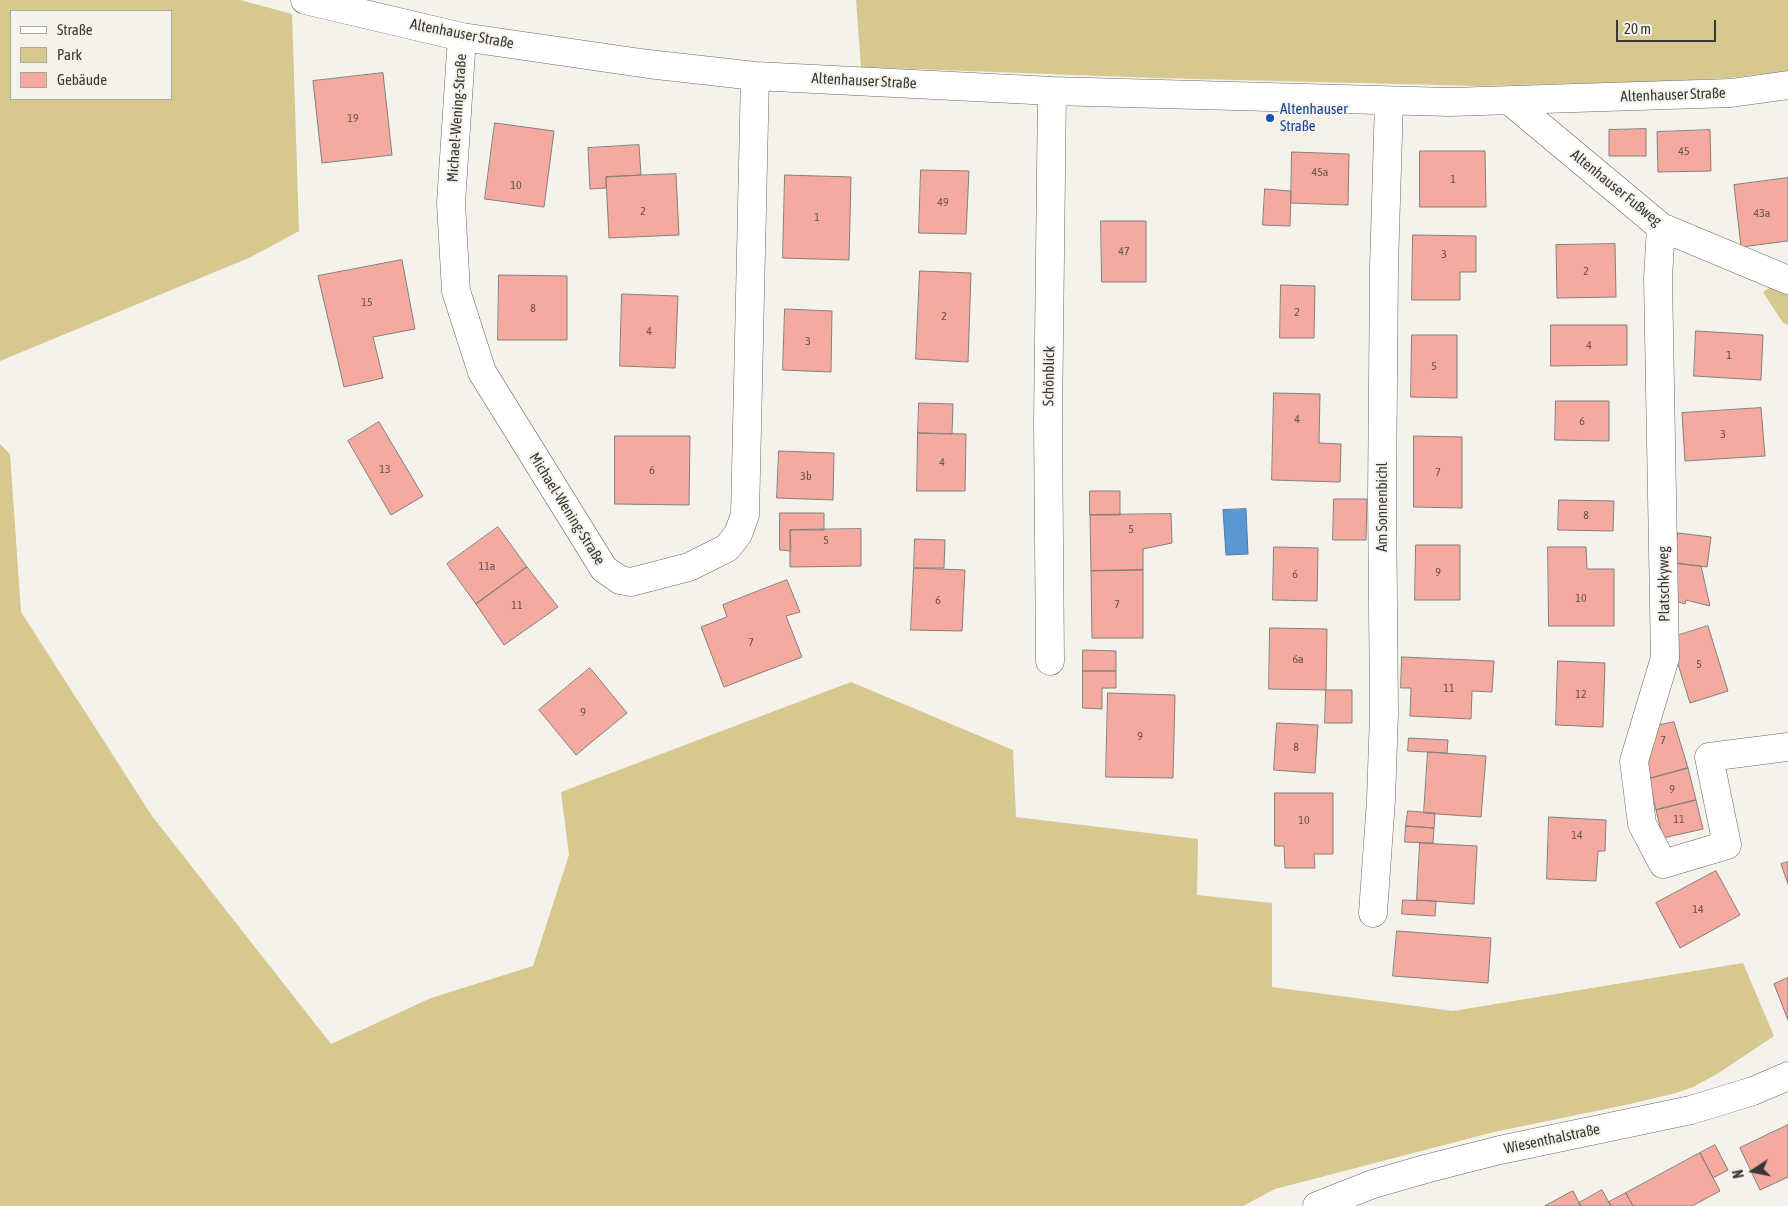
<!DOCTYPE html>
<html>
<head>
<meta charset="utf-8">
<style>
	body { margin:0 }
	#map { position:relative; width:1788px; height:1206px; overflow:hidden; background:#f4f2ea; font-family:"Asap Condensed",sans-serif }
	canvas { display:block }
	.legend { position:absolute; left:10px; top:10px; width:162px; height:90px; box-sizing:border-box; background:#f4f2ea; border:1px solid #a9a8a2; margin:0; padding:6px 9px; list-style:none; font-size:15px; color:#393835 }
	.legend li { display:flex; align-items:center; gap:10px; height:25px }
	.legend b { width:25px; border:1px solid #a9a8a2 }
	.north { position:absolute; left:1728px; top:1146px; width:50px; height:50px; -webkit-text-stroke:4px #f4f2ea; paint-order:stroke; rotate:259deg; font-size:14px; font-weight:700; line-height:20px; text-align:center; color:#393835 }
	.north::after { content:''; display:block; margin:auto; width:18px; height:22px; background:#393835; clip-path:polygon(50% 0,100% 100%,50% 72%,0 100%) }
	.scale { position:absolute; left:1616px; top:20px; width:100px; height:22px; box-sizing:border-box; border:2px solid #393835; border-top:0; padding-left:6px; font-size:15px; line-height:18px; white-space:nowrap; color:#393835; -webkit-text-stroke:4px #f4f2ea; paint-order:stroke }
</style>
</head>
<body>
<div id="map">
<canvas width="1788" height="1206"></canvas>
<ul class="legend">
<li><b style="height:6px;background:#fff"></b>Straße</li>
<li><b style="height:14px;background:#d6c88f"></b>Park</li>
<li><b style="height:14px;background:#f4aa9e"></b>Gebäude</li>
</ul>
<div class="north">N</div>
<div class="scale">20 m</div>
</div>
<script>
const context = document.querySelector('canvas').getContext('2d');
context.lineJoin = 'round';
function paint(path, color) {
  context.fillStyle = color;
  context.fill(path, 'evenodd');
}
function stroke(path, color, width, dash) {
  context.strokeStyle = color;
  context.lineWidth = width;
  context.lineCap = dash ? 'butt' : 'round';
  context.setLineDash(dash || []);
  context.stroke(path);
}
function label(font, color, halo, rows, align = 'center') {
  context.font = font + ' "Asap Condensed",sans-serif';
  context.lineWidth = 4;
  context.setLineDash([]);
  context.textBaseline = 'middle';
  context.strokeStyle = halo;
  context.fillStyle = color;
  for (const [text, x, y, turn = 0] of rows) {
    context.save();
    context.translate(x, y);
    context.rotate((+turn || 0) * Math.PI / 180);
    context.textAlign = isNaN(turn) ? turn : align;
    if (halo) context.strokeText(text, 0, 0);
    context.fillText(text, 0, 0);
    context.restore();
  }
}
const green = new Path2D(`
	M 0,0 L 240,0 L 292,14 L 299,231 L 251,257 L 0,361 ZM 11,11 L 171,11 L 171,99 L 11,99 Z
	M 856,0 L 1788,0 L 1788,71 L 1729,78 L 1669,81 L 1478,86 L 1156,78 L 861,67 Z
	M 1788,277 L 1788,325 L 1783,323 L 1763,292 Z
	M 0,444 L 10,454 L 21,612 L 152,816 L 331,1044 L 431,998 L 533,966 L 569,855 L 561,792 L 851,682 L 1013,750 L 1016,817 L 1198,839 L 1197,895 L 1272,903 L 1272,987 L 1453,1011 L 1743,963 L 1774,1036 L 1717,1074 L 1693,1087 L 1676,1093 L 1630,1104 L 1494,1132 L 1275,1189 L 1243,1206 L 0,1206 Z`);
const water = new Path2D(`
	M 1246,509 L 1248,554 L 1226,555 L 1223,510 Z`);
const building = new Path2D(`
	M 383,73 L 392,155 L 322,163 L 313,81 Z
	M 495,123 L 554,131 L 544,207 L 485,199 Z
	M 1646,129 L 1646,156 L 1609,156 L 1609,130 Z
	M 1710,130 L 1711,171 L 1658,172 L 1657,132 Z
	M 639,145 L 641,175 L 606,177 L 606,188 L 590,189 L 588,148 Z
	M 1420,151 L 1485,151 L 1486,207 L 1420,207 Z
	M 1292,152 L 1349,154 L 1348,205 L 1291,203 Z
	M 921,170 L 969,171 L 966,234 L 919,233 Z
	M 676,174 L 679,235 L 609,238 L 606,177 Z
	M 785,175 L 851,177 L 849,260 L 783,258 Z
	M 1788,178 L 1788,241 L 1741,247 L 1734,185 Z
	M 1265,189 L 1291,191 L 1290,226 L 1263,225 Z
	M 1101,221 L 1146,221 L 1146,282 L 1102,282 Z
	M 1413,235 L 1476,236 L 1476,272 L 1460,272 L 1460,300 L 1412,300 Z
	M 1615,244 L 1616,297 L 1557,298 L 1556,245 Z
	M 402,260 L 415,329 L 373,337 L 383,378 L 344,387 L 318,276 Z
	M 920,271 L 971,273 L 968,362 L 916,359 Z
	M 499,275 L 567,276 L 567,340 L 498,340 Z
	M 1281,285 L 1315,286 L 1314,338 L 1280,338 Z
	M 622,294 L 678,296 L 675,368 L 620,366 Z
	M 785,309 L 832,311 L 831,372 L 783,370 Z
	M 1551,325 L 1627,325 L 1627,365 L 1551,366 Z
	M 1696,331 L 1763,335 L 1761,380 L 1694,376 Z
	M 1412,335 L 1457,335 L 1457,398 L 1411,397 Z
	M 1274,393 L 1320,394 L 1319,443 L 1341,444 L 1340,482 L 1272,480 Z
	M 1556,401 L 1609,401 L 1609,441 L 1555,440 Z
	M 919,403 L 953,404 L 952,434 L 918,433 Z
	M 1761,408 L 1765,456 L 1685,461 L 1682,413 Z
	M 379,422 L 423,496 L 391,515 L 348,441 Z
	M 918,433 L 966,434 L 965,491 L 917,491 Z
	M 615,436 L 690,436 L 689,505 L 615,504 Z
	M 1414,436 L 1462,437 L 1462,508 L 1414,507 Z
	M 779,451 L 834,453 L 833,500 L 777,498 Z
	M 1090,491 L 1120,491 L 1120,515 L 1090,515 Z
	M 1334,499 L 1367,499 L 1366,540 L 1333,540 Z
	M 1559,500 L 1614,501 L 1613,531 L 1558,530 Z
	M 780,513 L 824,513 L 824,530 L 790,530 L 791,551 L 780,550 Z
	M 1171,514 L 1172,543 L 1143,549 L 1143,570 L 1091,571 L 1090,515 Z
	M 498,527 L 527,567 L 476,604 L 447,564 Z
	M 861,529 L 861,566 L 790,567 L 790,530 Z
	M 1678,533 L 1711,537 L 1707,567 L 1674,563 Z
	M 915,539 L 945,540 L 944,568 L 914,568 Z
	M 1416,545 L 1460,545 L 1460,600 L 1415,600 Z
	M 1274,547 L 1318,548 L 1317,601 L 1273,600 Z
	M 1548,547 L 1586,547 L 1587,569 L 1614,569 L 1614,626 L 1549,626 Z
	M 1674,563 L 1701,566 L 1710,606 L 1686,600 L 1685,604 L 1672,600 Z
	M 527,567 L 558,607 L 504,645 L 476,604 Z
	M 914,568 L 965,570 L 962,631 L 911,630 Z
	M 1143,570 L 1143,638 L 1092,638 L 1091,571 Z
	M 787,580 L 800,612 L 786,616 L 802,657 L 724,687 L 701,627 L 727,617 L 723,605 Z
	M 1708,626 L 1728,691 L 1690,703 L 1670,638 Z
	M 1270,628 L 1327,629 L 1326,690 L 1269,689 Z
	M 1083,650 L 1116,651 L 1116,671 L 1083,671 Z
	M 1402,657 L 1494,661 L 1492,692 L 1472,691 L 1471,719 L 1410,716 L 1411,688 L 1401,688 Z
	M 1558,661 L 1605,663 L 1603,727 L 1556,725 Z
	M 590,668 L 627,713 L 576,755 L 539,710 Z
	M 1083,671 L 1116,671 L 1116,688 L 1102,688 L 1102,709 L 1083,708 Z
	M 1326,690 L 1352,690 L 1352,723 L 1325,723 Z
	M 1108,693 L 1175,695 L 1173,778 L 1106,777 Z
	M 1674,722 L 1688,768 L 1648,779 L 1642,752 L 1651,727 Z
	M 1277,723 L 1318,725 L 1315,773 L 1274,770 Z
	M 1409,738 L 1448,740 L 1447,753 L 1408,751 Z
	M 1428,752 L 1486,756 L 1481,817 L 1424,813 Z
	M 1688,768 L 1696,800 L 1656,810 L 1648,779 Z
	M 1275,793 L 1333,793 L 1333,854 L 1314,854 L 1315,868 L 1285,868 L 1284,846 L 1275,846 Z
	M 1696,800 L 1703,829 L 1663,838 L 1656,810 Z
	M 1408,811 L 1435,813 L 1434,828 L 1406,826 Z
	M 1549,817 L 1606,820 L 1605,851 L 1598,851 L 1596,881 L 1547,879 Z
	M 1406,826 L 1434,828 L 1433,843 L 1405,842 Z
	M 1420,843 L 1477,846 L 1474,904 L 1417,900 Z
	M 1788,862 L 1788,884 L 1781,864 Z
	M 1716,871 L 1740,915 L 1680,948 L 1656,903 Z
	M 1403,900 L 1436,901 L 1435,916 L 1402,914 Z
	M 1397,931 L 1491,938 L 1488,983 L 1393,976 Z
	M 1788,978 L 1788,1020 L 1774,984 Z
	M 1788,1125 L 1788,1177 L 1760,1190 L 1740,1148 Z
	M 1715,1145 L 1728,1170 L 1713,1178 L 1700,1153 Z
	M 1700,1153 L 1720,1191 L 1692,1206 L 1633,1206 L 1626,1193 Z
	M 1602,1190 L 1611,1206 L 1581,1206 L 1579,1203 Z
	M 1573,1191 L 1581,1206 L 1545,1206 Z
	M 1626,1193 L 1633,1206 L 1611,1206 L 1609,1202 Z`);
const minor = new Path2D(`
	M 305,0 L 462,37 L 648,64 L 755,76 L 1052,91 L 1450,102 L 1731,93 L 1788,85
	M 462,37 L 451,203 L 456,291 L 482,372 L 604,569 L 620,580 L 631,582 L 689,567 L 727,548 L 738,534 L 745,515 L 755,76
	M 1510,101 L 1661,227 L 1788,280
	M 1661,227 L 1658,278 L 1665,658 L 1634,761 L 1642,824 L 1663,864 L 1727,845 L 1709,757 L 1788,747
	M 1050,661 L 1048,421 L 1052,91
	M 1373,913 L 1381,800 L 1384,713 L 1382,496 L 1384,267 L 1389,101
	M 1317,1206 L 1373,1184 L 1429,1168 L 1500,1150 L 1691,1110 L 1753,1091 L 1788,1076`);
const markers = [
	[1270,118,5,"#1a4fb4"]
];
const numberNames = [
	["19",353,118],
	["45",1684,151],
	["45a",1320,172],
	["1",1453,179],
	["10",516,185],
	["49",943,202],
	["2",643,211],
	["43a",1762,213],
	["1",817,217],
	["47",1124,251],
	["3",1444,254],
	["2",1586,271],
	["15",367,302],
	["8",533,308],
	["2",1297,312],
	["2",944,316],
	["4",649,331],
	["3",808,341],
	["4",1589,345],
	["1",1729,355],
	["5",1434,366],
	["4",1297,419],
	["6",1582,421],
	["3",1723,434],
	["4",942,462],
	["13",385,469],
	["6",652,470],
	["7",1438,472],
	["3b",806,476],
	["8",1586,515],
	["5",1131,529],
	["5",826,540],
	["11a",487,566],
	["9",1438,572],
	["6",1295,574],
	["10",1581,598],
	["6",938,600],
	["7",1117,604],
	["11",517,605],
	["7",751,642],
	["6a",1298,659],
	["5",1699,664],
	["11",1449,688],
	["12",1581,694],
	["9",583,712],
	["9",1140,736],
	["7",1663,740],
	["8",1296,747],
	["9",1672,789],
	["11",1679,819],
	["10",1304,820],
	["14",1577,835],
	["14",1698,909]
];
const streetNames = [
	["Altenhauser Straße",462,34,11],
	["Altenhauser Straße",864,81,3],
	["Altenhauser Straße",1673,95,-2],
	["Michael-Wening-Straße",457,118,-86],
	["Altenhauser Fußweg",1616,188,39],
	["Schönblick",1049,376,-89],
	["Am Sonnenbichl",1382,507,-90],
	["Michael-Wening-Straße",567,509,58],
	["Platschkyweg",1664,584,-91],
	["Wiesenthalstraße",1552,1139,-12]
];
const transitNames = [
	["Altenhauser",1280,109],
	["Straße",1280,126]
];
paint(green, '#d6c88f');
paint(water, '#5a98d5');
stroke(water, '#507ba5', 1);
paint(building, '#f4aa9e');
stroke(building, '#867e7c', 1);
stroke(minor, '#6a6861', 29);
stroke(minor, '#fff', 28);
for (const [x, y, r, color] of markers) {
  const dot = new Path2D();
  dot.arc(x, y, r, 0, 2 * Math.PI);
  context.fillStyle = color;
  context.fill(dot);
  stroke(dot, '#f4f2ea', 2);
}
label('12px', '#68544f', null, numberNames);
label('15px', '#393835', '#f4f2ea', streetNames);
label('15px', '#164399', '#f4f2ea', transitNames, 'left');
</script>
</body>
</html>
